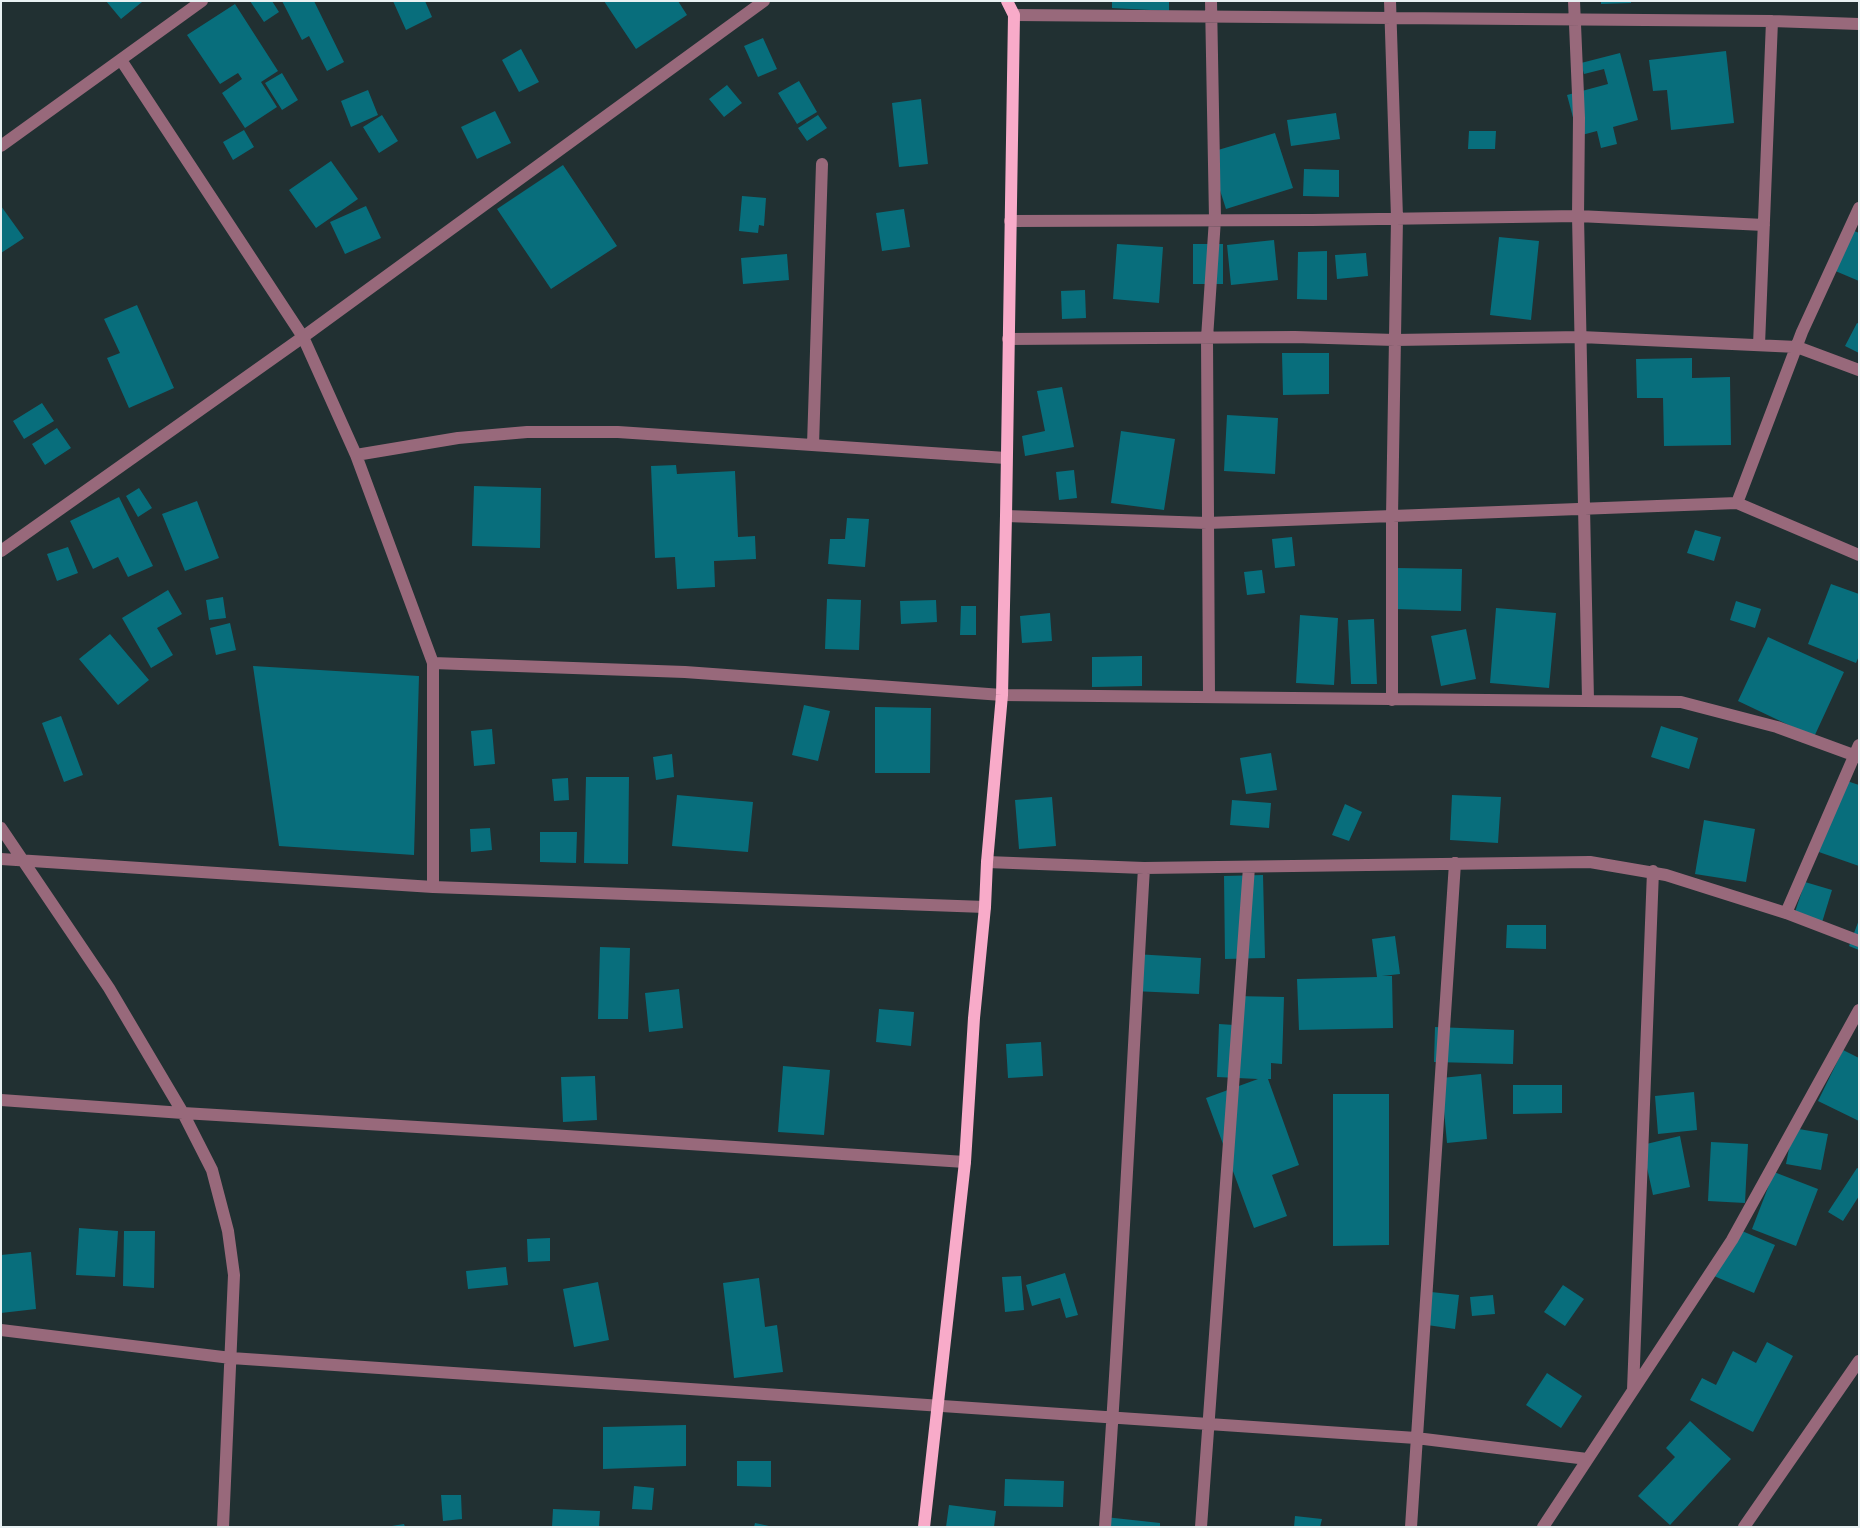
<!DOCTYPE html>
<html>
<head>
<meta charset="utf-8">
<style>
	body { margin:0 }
	#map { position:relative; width:1860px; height:1528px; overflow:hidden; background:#213032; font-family:Inter,sans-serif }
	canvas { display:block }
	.frame { position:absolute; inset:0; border:2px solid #e8f1f3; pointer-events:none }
</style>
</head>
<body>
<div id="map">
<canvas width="1860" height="1528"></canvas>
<div class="frame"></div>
</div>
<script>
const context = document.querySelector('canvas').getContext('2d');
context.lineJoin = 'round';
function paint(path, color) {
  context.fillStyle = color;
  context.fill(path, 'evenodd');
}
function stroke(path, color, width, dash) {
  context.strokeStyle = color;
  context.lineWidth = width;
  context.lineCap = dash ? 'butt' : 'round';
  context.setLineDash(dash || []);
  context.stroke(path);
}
const building = new Path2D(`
	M 106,1 L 141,1 L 142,2 L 121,19 Z
	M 250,1 L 272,1 L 279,12 L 264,22 Z
	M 282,1 L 314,1 L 344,62 L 327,71 L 309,36 L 302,40 Z
	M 393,1 L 425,1 L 432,17 L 406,30 Z
	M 604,1 L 678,1 L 687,15 L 636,49 Z
	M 1112,1 L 1169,1 L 1169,11 L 1112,8 Z
	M 1601,1 L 1631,1 L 1631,3 L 1601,4 Z
	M 235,4 L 278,71 L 261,82 L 277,107 L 245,128 L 222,93 L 242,79 L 238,73 L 220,84 L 187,35 Z
	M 763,38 L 777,69 L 758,77 L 744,46 Z
	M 521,49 L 539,82 L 519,92 L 502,60 Z
	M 1726,51 L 1734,123 L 1671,130 L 1667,90 L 1653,91 L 1649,60 Z
	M 1620,53 L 1638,120 L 1613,127 L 1617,144 L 1601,148 L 1597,131 L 1578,136 L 1567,95 L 1608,84 L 1604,69 L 1584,74 L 1581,63 Z
	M 282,73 L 298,100 L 282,110 L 265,83 Z
	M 799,81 L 817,112 L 797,124 L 778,93 Z
	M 727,85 L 742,103 L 724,117 L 709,99 Z
	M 368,90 L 378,115 L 351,127 L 341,101 Z
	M 921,99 L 928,164 L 899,167 L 892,103 Z
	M 495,111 L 511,143 L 477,159 L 461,127 Z
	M 1336,113 L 1340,139 L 1291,146 L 1287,120 Z
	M 382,115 L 398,141 L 379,153 L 363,127 Z
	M 818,115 L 827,128 L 807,141 L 798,128 Z
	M 244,130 L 254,147 L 233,160 L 223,142 Z
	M 1469,131 L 1496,131 L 1495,149 L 1468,149 Z
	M 1275,133 L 1293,188 L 1226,209 L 1208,153 Z
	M 331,161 L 358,199 L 316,228 L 289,190 Z
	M 563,165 L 617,246 L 551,289 L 497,209 Z
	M 1304,169 L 1339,170 L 1339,197 L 1303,196 Z
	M 742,196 L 766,198 L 764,226 L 759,225 L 758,233 L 739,231 Z
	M 1,206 L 24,238 L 1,253 Z
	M 366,206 L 381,238 L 345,254 L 330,222 Z
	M 904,209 L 910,247 L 882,251 L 876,213 Z
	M 1850,229 L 1859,233 L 1859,281 L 1833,270 Z
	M 1499,237 L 1539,241 L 1531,320 L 1490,315 Z
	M 1274,240 L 1278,280 L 1231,285 L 1227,245 Z
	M 1117,244 L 1163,247 L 1159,303 L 1113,299 Z
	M 1193,244 L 1223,244 L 1223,284 L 1193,284 Z
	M 1327,251 L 1327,300 L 1297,299 L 1298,252 Z
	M 1366,253 L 1368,276 L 1337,279 L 1335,255 Z
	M 787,254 L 789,280 L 743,284 L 741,258 Z
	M 1085,290 L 1086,318 L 1062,319 L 1061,291 Z
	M 137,305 L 174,388 L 129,408 L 107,358 L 120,353 L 104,319 Z
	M 1857,323 L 1859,324 L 1859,353 L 1845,346 Z
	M 1282,353 L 1329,353 L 1329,394 L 1283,395 Z
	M 1692,358 L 1692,378 L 1730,377 L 1731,445 L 1664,446 L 1663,398 L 1637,398 L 1636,359 Z
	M 1062,387 L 1074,447 L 1025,456 L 1022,436 L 1045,431 L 1037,391 Z
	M 42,403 L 54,421 L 24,439 L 13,421 Z
	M 1227,415 L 1278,418 L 1275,474 L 1224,471 Z
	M 57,428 L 71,448 L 45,465 L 32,444 Z
	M 1121,431 L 1175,439 L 1164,510 L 1111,503 Z
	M 676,465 L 677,474 L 735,471 L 738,537 L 755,536 L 756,559 L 714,561 L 715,587 L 677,589 L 675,557 L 655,558 L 651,466 Z
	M 1074,470 L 1077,498 L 1059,500 L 1056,472 Z
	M 474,486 L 541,488 L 540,548 L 472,546 Z
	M 139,488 L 152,508 L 138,517 L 126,496 Z
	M 119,497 L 153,566 L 128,577 L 118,557 L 93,569 L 70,521 Z
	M 197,501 L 219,558 L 185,571 L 162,514 Z
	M 847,518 L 869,519 L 865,567 L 828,564 L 830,539 L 845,539 Z
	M 1695,530 L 1721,537 L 1714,561 L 1687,553 Z
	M 1292,537 L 1295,566 L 1275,568 L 1272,539 Z
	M 68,547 L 78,573 L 57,581 L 47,554 Z
	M 1396,568 L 1462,569 L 1461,611 L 1394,609 Z
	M 1262,570 L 1265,593 L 1247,595 L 1244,572 Z
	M 1831,584 L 1859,594 L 1859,656 L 1856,663 L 1808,644 Z
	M 168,590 L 182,614 L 157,628 L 173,655 L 151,668 L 122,618 Z
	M 223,597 L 226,618 L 209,620 L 206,600 Z
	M 827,599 L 861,600 L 859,650 L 825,649 Z
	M 936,600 L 937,622 L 901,624 L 900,601 Z
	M 1736,601 L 1761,609 L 1755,628 L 1730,620 Z
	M 961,606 L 976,606 L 976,635 L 960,635 Z
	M 1496,608 L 1556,613 L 1549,688 L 1490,683 Z
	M 1050,613 L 1052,641 L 1022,643 L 1020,616 Z
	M 1300,615 L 1338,618 L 1334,685 L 1296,683 Z
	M 1374,619 L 1377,684 L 1351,684 L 1348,620 Z
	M 230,623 L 236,650 L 216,655 L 210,628 Z
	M 1466,629 L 1476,679 L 1441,686 L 1431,636 Z
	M 110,634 L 149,680 L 118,705 L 79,659 Z
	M 1768,637 L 1844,672 L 1814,737 L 1738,701 Z
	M 1142,656 L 1142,686 L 1092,687 L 1092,657 Z
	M 253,666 L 419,676 L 414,855 L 279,846 Z
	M 804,705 L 830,711 L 818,761 L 792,755 Z
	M 875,707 L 931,708 L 930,773 L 875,773 Z
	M 61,716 L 83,775 L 64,782 L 42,723 Z
	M 1661,726 L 1698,738 L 1689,769 L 1651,757 Z
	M 492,729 L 495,764 L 474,766 L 471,731 Z
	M 1271,753 L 1277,790 L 1246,794 L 1240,758 Z
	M 672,754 L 674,777 L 656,780 L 653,757 Z
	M 586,777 L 629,777 L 628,864 L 584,863 Z
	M 568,778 L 569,800 L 554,801 L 552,779 Z
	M 1841,779 L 1859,785 L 1859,866 L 1816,851 Z
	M 677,795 L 753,802 L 748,852 L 672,846 Z
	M 1452,795 L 1501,797 L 1498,843 L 1450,840 Z
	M 1052,797 L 1056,846 L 1019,849 L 1015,800 Z
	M 1232,800 L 1271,803 L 1269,828 L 1230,825 Z
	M 1345,804 L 1362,812 L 1349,841 L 1332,835 Z
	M 1704,820 L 1755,829 L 1746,882 L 1695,874 Z
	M 490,828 L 492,850 L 471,852 L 470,829 Z
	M 540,832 L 577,832 L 576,863 L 540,862 Z
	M 1263,875 L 1265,958 L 1225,959 L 1224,876 Z
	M 1805,882 L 1832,890 L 1820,929 L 1792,921 Z
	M 1859,920 L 1859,950 L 1849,946 Z
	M 1507,925 L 1546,925 L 1546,949 L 1506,948 Z
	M 1395,936 L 1400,974 L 1382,976 L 1392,976 L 1393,1028 L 1299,1030 L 1297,979 L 1377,977 L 1372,939 Z
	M 600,947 L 630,948 L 628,1019 L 598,1019 Z
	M 1135,954 L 1201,958 L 1199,994 L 1133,991 Z
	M 679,989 L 683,1028 L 649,1032 L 645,993 Z
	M 1235,996 L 1284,997 L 1282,1064 L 1271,1063 L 1271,1079 L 1268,1079 L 1299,1165 L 1272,1175 L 1287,1216 L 1254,1228 L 1206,1098 L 1258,1079 L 1217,1077 L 1219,1024 L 1234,1025 Z
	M 879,1009 L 914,1012 L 911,1046 L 876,1042 Z
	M 1435,1027 L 1514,1030 L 1513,1064 L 1434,1062 Z
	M 1041,1042 L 1043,1076 L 1008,1078 L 1006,1044 Z
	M 1843,1050 L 1859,1058 L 1859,1121 L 1818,1101 Z
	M 783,1066 L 830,1070 L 824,1135 L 778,1132 Z
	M 1481,1074 L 1487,1139 L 1447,1143 L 1441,1078 Z
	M 595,1076 L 597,1120 L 563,1122 L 561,1077 Z
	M 1513,1085 L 1562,1085 L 1562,1113 L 1513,1114 Z
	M 1694,1092 L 1697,1130 L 1658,1134 L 1655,1096 Z
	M 1333,1094 L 1389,1094 L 1389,1245 L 1333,1246 Z
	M 1793,1128 L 1828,1134 L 1821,1170 L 1786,1164 Z
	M 1680,1136 L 1690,1187 L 1653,1195 L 1642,1145 Z
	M 1711,1142 L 1748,1144 L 1745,1203 L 1708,1201 Z
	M 1857,1168 L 1859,1169 L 1859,1196 L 1843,1221 L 1828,1212 Z
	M 1774,1172 L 1818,1189 L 1796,1246 L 1752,1229 Z
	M 79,1228 L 118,1231 L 115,1277 L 76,1275 Z
	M 1735,1228 L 1775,1245 L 1754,1293 L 1714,1276 Z
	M 124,1231 L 155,1231 L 154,1288 L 123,1286 Z
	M 550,1238 L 550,1261 L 528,1262 L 527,1239 Z
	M 31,1252 L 36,1309 L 1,1313 L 1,1255 Z
	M 506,1267 L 508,1285 L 468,1289 L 466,1271 Z
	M 1065,1273 L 1078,1315 L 1066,1318 L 1060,1298 L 1032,1306 L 1026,1285 Z
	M 1021,1276 L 1024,1310 L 1005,1312 L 1002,1277 Z
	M 759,1278 L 765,1327 L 777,1325 L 783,1372 L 734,1378 L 723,1283 Z
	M 598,1282 L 609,1340 L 574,1347 L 563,1289 Z
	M 1563,1285 L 1584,1299 L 1565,1326 L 1544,1312 Z
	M 1431,1292 L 1459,1295 L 1455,1329 L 1427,1325 Z
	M 1493,1295 L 1495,1314 L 1472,1316 L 1470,1297 Z
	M 1767,1342 L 1793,1356 L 1753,1432 L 1690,1400 L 1702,1378 L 1716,1385 L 1733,1351 L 1756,1363 Z
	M 1547,1373 L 1582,1396 L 1561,1428 L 1526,1405 Z
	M 1690,1421 L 1731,1459 L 1670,1525 L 1638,1496 L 1675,1457 L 1666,1448 Z
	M 686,1425 L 686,1466 L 603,1469 L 603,1427 Z
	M 737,1461 L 771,1461 L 771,1487 L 737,1486 Z
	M 1005,1479 L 1064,1481 L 1063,1507 L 1004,1506 Z
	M 634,1486 L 654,1488 L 652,1510 L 632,1509 Z
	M 441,1495 L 461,1495 L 462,1519 L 443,1521 Z
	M 949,1505 L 996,1511 L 994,1527 L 946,1527 Z
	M 553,1509 L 600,1511 L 599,1527 L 552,1527 Z
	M 1295,1516 L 1322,1519 L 1320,1527 L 1294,1527 Z
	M 1105,1517 L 1160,1523 L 1160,1527 L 1104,1527 Z
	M 755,1523 L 769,1526 L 768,1527 L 754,1527 Z
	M 404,1524 L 405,1527 L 392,1527 L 392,1526 Z`);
const minor = new Path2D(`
	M 1390,1 L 1397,218 L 1392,516 L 1392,700
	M 1574,1 L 1579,118 L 1578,216 L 1588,700
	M 1014,15 L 1772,21 L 1859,24
	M 121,60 L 303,337 L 356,455 L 433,663 L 433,887
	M 1,146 L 202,1
	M 1010,221 L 1312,220 L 1578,216 L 1764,225
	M 1008,339 L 1295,337 L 1395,340 L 1581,337 L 1797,347 L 1859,370
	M 1759,345 L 1772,21
	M 813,445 L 822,164
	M 356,455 L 458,438 L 527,432 L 618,432 L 1006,458
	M 1737,503 L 1802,332 L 1859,208
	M 1006,516 L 1207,523 L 1737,503 L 1859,555
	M 1,551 L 303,337 L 764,1
	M 433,663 L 685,672 L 1002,695 L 1681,702 L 1777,727 L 1859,757
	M 1209,697 L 1207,338 L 1215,219 L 1211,1
	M 1,828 L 109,988 L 183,1113 L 212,1170 L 228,1231 L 234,1275 L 223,1527
	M 1,859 L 433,887 L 985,907
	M 987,862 L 1144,868 L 1590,862 L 1666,875 L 1786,913 L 1859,941
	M 1786,913 L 1859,745
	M 1,1100 L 183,1113 L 551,1135 L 965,1162
	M 1,1330 L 231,1358 L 1416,1438 L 1587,1459
	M 1633,1390 L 1653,871
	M 1105,1527 C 1121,1307 1131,1088 1144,868
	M 1201,1527 L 1249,867
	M 1411,1527 L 1455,863
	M 1543,1527 L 1732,1240 L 1859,1010
	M 1744,1527 L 1859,1361`);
const major = new Path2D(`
	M 924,1527 L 965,1162 L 974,1018 L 985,907 L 987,862 L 1002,695 L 1006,516 L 1014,15 L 1007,1`);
paint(building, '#086e7c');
stroke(minor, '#98697b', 12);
stroke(major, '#f8abc9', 12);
</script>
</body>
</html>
